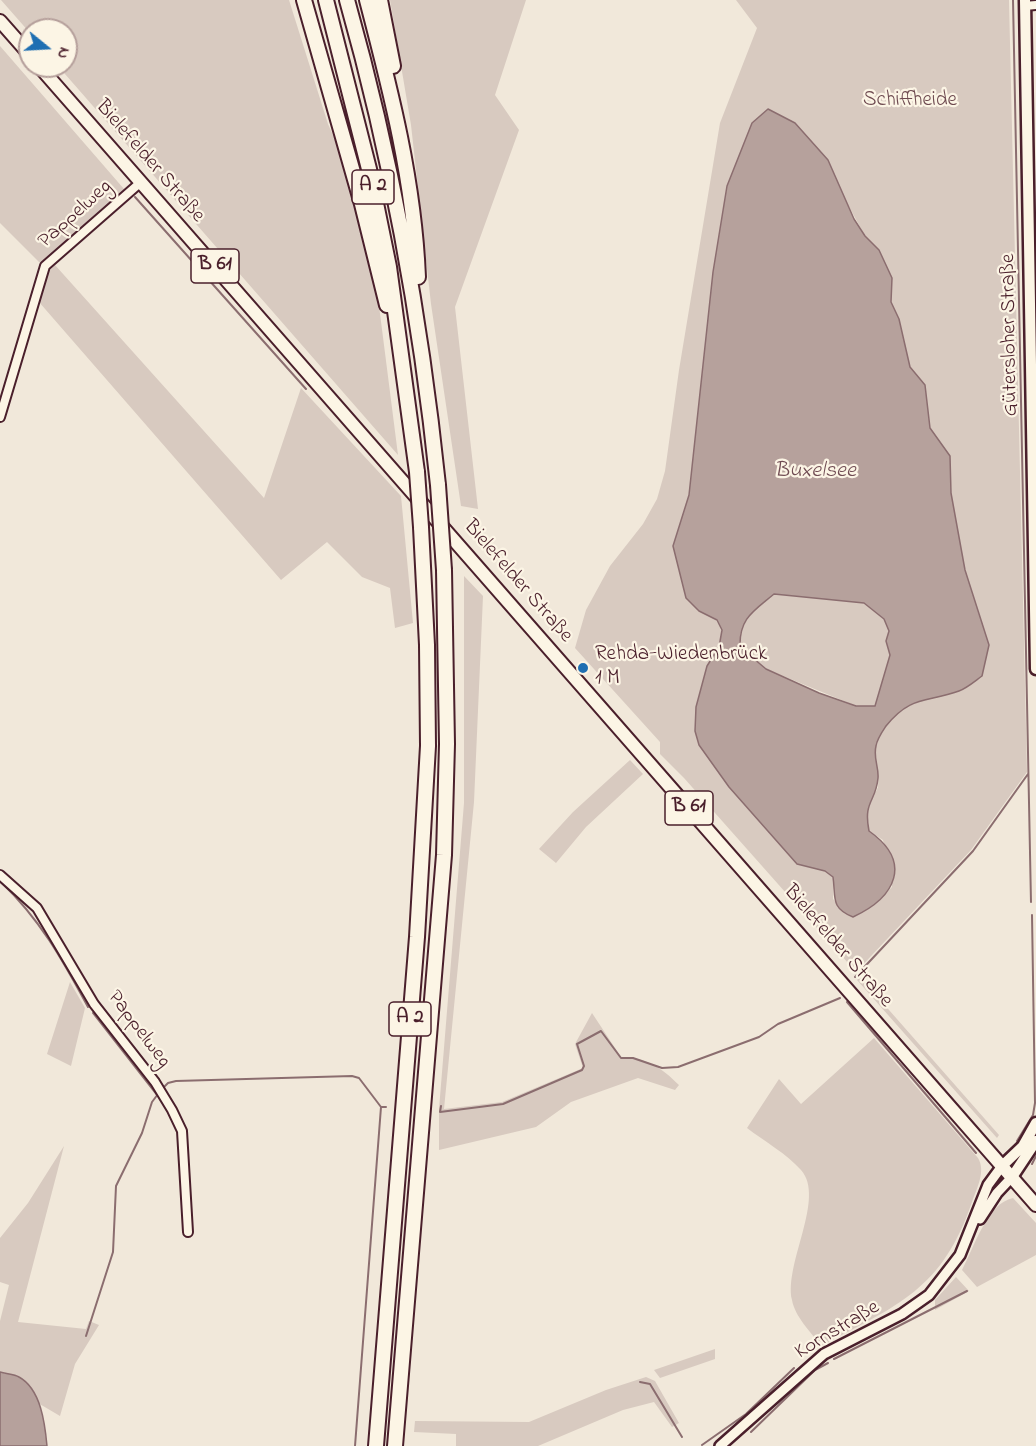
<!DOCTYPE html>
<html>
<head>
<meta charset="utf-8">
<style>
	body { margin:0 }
	#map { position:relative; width:1036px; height:1446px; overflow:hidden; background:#f1e8da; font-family:"Indie Flower",sans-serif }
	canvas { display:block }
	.north { position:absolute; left:18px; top:18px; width:60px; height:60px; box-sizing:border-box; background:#fcf5e5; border:2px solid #b59f9b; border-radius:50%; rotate:108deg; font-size:16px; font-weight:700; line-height:24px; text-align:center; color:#4a1f2b }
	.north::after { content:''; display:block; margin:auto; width:21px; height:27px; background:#1f6fb2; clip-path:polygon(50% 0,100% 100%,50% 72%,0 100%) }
</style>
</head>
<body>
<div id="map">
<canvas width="1036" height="1446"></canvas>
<div class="north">N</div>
</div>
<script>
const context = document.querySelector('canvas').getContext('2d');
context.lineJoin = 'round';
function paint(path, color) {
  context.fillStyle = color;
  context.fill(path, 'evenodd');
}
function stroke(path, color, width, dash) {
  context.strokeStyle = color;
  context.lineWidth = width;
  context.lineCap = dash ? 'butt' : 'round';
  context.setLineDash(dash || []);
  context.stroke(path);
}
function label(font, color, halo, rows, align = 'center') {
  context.font = font + ' "Indie Flower",sans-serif';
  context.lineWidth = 4.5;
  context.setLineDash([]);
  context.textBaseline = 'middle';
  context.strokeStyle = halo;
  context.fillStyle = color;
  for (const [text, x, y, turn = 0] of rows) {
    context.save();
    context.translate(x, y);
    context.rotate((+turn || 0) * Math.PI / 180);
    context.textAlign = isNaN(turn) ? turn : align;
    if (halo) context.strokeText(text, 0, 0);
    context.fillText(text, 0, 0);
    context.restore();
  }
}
const green = new Path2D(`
	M 1,0 L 289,0 L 328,124 L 342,155 L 378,298 L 398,455 L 58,66 L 66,66 L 66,30 L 30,30 L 30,33 Z
	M 390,0 L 526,0 L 495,95 L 519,130 L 455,307 L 478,509 L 461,506 L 431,304 L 411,125 Z
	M 736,0 L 1009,0 L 1027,772 L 971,850 L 856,972 L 684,778 L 660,754 L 660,742 L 575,648 L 586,610 L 610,566 L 643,524 L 657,499 L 665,471 L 679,370 L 720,123 L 757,28 ZM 752,123 L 841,192 L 865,236 L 879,250 L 892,278 L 891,302 L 899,319 L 910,367 L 925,385 L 930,428 L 950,456 L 951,493 L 965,570 L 989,645 L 960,691 C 927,698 885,706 876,746 C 872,760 880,773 878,787 C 876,793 871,797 869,803 C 865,812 868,822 869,831 L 883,840 L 892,887 L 878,901 L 853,917 L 833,899 L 833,877 L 826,871 L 796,864 L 707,666 C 733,624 722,623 686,598 L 673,546 L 689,495 L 713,272 L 727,186 Z
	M 0,46 L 124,189 L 42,265 L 0,223 Z
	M 55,265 L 264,498 L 301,388 L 401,496 L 413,623 L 395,628 L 390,588 L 362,577 L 327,542 L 281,580 L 39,302 L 49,271 Z
	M 464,576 L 483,596 L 474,802 L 444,1109 L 502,1102 L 583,1068 L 575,1044 L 592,1013 L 621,1057 C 646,1057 662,1068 679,1085 L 675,1090 L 638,1078 L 571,1102 L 536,1127 L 439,1150 L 439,1109 L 464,803 Z
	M 774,594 L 864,603 L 884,619 L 889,631 L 886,641 L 890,655 L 875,706 L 856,706 L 766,669 L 740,647 C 740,618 754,612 774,594 Z
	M 630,760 L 643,774 L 586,827 L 556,863 L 539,849 L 573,812 Z
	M 860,977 L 999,1135 L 997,1138 L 857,980 Z
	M 70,982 L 85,1008 L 71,1066 L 47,1054 Z
	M 874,1038 L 978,1158 C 986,1171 977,1188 972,1202 C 942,1290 898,1305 821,1346 C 811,1332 795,1317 792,1300 C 784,1263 826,1198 801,1170 C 787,1154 764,1141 747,1128 L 779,1079 L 801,1104 Z
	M 64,1146 L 18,1322 L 86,1329 L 89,1321 L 99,1325 L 75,1364 L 60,1416 L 38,1403 L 32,1391 L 19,1377 L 0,1372 L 0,1321 L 9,1285 L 0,1282 L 0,1238 L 28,1203 Z
	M 1013,1198 L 1036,1223 L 1036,1255 L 977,1287 L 962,1270 C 974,1248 987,1203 1013,1198 Z
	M 956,1277 L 969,1291 L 935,1310 L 935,1300 Z
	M 715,1349 L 715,1359 L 660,1378 L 654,1370 Z
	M 646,1377 L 655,1381 L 679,1423 L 672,1427 L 654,1402 L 623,1410 L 538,1446 L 456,1446 L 456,1434 L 414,1432 L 415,1421 L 529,1422 L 606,1390 Z`);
const water = new Path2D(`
	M 768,109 L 795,123 L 828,160 L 854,219 L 865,236 L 879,250 L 892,278 L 891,302 L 899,319 L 910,367 L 925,385 L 930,428 L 950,456 L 951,493 L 965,570 L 989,645 L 982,676 C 975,681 967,688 959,691 C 926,703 911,695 886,726 C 882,732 877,739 876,746 C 873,758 879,767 878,778 C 876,802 863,801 869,831 C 913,862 896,897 853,917 C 830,908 836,897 833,877 L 825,871 L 797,864 L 729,787 L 699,745 L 695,731 L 696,707 L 707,666 L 719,647 L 722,630 L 717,620 L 699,611 L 686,598 L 673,546 L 689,495 L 713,272 L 727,186 L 752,123 ZM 774,594 L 864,603 L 884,619 L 889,631 L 886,641 L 890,655 L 875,706 L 856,706 L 819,693 L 766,669 L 740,647 C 739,618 754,611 774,594 Z
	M 0,1372 C 5,1374 14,1374 19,1377 C 41,1389 45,1424 47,1446 L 0,1446 Z`);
const stream = new Path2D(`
	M 1013,0 L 1031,902
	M 135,197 L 306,389
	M 0,881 C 40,919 62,959 88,1007
	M 855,977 L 973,851 L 1028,774
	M 847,1002 L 976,1153
	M 93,1013 L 157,1095
	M 162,1089 L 168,1083 L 176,1081 L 352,1076 L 359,1078 L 381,1107 L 386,1107
	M 441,1106 L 440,1112 L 503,1104 L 582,1070 L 584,1066 L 577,1044 L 601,1031 L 621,1058 L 633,1058 L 662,1068 L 678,1067 L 759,1037 L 778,1024 L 840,998
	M 1017,1141 L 1033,1115 L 1035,1103 L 1032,915
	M 1032,1164 L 1036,1156
	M 86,1336 L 113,1252 L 116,1186 L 142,1133 L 152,1102 L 158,1094
	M 834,1359 L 967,1291
	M 640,1382 L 650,1384 L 682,1437
	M 751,1432 L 815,1370 L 828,1363
	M 702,1445 L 746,1414 L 794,1368
	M 355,1446 L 381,1107`);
const minor = new Path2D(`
	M 1025,6 L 1036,5
	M 0,417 L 45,266 L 141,182
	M 0,875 L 37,908 L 94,1004 L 155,1082 L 172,1110 L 182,1131 L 188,1232`);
const tertiary = new Path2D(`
	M 980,1219 L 997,1193 L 1012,1177
	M 720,1446 L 824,1354 L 902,1314 L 929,1295 L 960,1255 L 988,1185 L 1002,1166`);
const secondary = new Path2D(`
	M 1025,0 L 1036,669
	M 1002,1166 L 1023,1146 L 1036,1123
	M 1012,1177 L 1036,1141`);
const primary = new Path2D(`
	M 0,21 L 30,55
	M 39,66 L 1036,1205`);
const motorway = new Path2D(`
	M 304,0 L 362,204 L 387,305
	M 326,0 L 369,169 L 389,267 L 417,472
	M 347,0 C 392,159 421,321 438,485
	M 367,0 C 391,92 414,181 418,277
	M 380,0 L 393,66
	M 376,1446 L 417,937 L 428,746 L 427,645 L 421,527
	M 395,1446 L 444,855 L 447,744 L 444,570`);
const motorwayBridge = new Path2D(`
	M 417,472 L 421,527
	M 438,485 L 444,570`);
const markers = [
	[583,668,6,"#1f6fb2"]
];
const shields = [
	[373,187,42],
	[215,266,48],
	[689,808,48],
	[410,1019,42]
];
const shieldNames = [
	["A 2",373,187],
	["B 61",215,266],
	["B 61",689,808],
	["A 2",410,1019]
];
const parkNames = [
	["Schiffheide",910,102]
];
const streetNames = [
	["Bielefelder Straße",149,162,49],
	["Pappelweg",76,215,-42],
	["Gütersloher Straße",1011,335,-91],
	["Bielefelder Straße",517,582,49],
	["Bielefelder Straße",837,947,49],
	["Pappelweg",138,1030,53],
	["Kornstraße",838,1331,-31]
];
const poiNames = [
	["Rehda-Wiedenbrück",595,656],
	["1 M",595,680]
];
const waterNames = [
	["Buxelsee",815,472]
];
paint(green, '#d8cac0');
paint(water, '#b6a19c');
stroke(water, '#8b6d6f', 1.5);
stroke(stream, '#8b6d6f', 2);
stroke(minor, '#4a1f2b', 12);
stroke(tertiary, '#4a1f2b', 14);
stroke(secondary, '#4a1f2b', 15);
stroke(primary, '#4a1f2b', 16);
stroke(motorway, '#4a1f2b', 18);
stroke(minor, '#fcf5e5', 8);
stroke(tertiary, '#fcf5e5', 9);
stroke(secondary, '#fcf5e5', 10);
stroke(primary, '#fcf5e5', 12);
stroke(motorway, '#fcf5e5', 14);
stroke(motorwayBridge, '#4a1f2b', 18, []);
stroke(motorwayBridge, '#fcf5e5', 14);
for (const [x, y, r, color] of markers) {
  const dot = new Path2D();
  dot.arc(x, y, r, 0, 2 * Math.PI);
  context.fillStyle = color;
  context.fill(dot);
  stroke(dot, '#fcf5e5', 2);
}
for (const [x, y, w] of shields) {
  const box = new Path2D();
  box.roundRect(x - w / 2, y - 17, w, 34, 4.5);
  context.fillStyle = '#fcf5e5';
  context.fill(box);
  stroke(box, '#4a1f2b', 1.5);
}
label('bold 20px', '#4a1f2b', null, shieldNames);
label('21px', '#6e4a50', '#fcf5e5', parkNames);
label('21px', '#4a1f2b', '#fcf5e5', streetNames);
label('21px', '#4a1f2b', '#fcf5e5', poiNames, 'left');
label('italic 22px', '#704c53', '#fcf5e5', waterNames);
</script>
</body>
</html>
